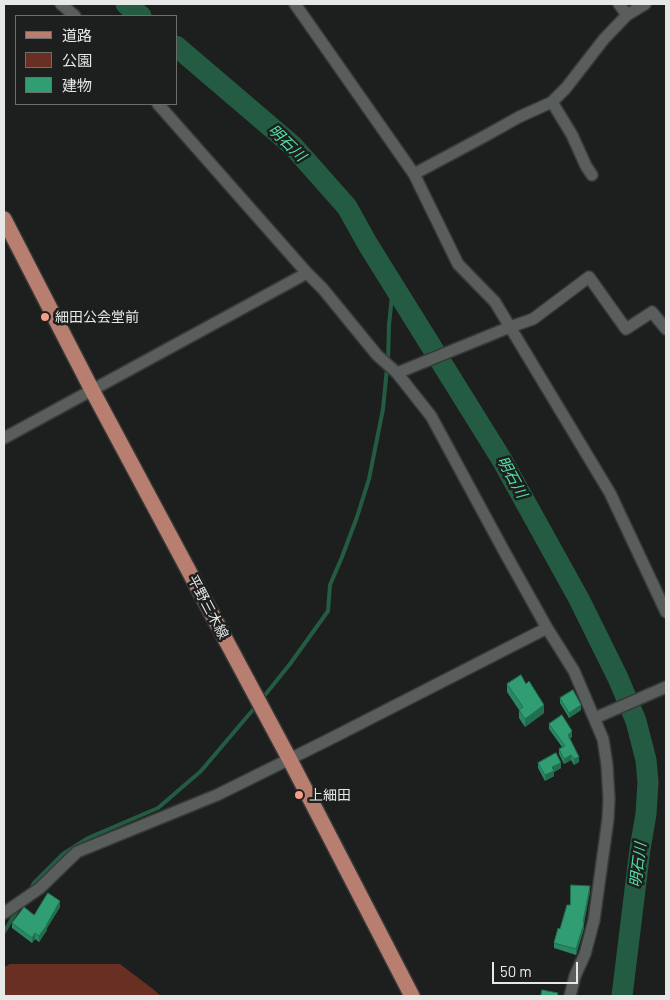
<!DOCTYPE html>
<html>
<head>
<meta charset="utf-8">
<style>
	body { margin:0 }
	#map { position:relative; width:670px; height:1000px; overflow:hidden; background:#1c1f1d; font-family:Barlow,"Noto Sans JP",sans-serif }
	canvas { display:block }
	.frame { position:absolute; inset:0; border:5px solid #e5e8e6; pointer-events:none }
	.legend { position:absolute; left:15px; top:15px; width:162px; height:90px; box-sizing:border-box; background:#1c1f1d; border:1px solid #6c6f6d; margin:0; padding:6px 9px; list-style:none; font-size:15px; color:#e5e8e6 }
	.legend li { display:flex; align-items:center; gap:10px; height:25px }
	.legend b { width:25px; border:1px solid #6c6f6d }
	.scale { position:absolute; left:492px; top:962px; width:86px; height:22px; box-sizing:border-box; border:2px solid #e5e8e6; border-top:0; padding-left:6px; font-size:15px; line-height:18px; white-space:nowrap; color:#e5e8e6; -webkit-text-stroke:4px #1c1f1d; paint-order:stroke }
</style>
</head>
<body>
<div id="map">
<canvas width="670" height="1000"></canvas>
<div class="frame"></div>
<ul class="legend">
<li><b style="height:6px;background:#b87e6f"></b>道路</li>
<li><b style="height:14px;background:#682f22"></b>公園</li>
<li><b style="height:14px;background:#309e72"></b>建物</li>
</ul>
<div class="scale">50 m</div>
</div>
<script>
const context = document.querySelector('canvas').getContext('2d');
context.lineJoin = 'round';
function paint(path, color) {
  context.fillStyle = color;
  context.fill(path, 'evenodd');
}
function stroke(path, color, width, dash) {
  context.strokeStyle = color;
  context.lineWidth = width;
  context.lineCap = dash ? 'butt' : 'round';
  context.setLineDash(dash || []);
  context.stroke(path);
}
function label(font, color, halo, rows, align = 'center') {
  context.font = font + ' Barlow,"Noto Sans JP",sans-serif';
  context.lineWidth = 5;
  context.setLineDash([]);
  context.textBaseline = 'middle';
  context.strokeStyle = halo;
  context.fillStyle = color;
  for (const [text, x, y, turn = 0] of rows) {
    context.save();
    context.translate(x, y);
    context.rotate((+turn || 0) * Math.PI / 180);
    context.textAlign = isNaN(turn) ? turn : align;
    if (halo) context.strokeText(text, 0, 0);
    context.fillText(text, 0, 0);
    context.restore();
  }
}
const green = new Path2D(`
	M 10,964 L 120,964 L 153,989 L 161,996 L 4,996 L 4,967 Z`);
const stream = new Path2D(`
	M 388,361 L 389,325 L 393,285
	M 261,700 L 290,664 L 328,611 L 330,585 L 342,557 L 357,517 L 369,479 L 383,409 L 387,368
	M 30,890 L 34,883 L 63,854 L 88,838 L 158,808 L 201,771 L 257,705
	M 4,932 L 18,909`);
const river = new Path2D(`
	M 126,4 L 141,16
	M 176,46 L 293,146 L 347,207 L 367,243 L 502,460 L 579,599 L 618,678 L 636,721 L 646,760 L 648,782 L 646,814 L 640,849 L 622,996`);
const street = new Path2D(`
	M 61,4 L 75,16
	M 295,4 L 414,174 L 458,264 L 495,302 L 610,493 L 666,612
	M 619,4 L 627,15 L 645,4
	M 552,102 L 572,135 L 586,166 L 592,175
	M 158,104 L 307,273 L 323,289 L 377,355 L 397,373 L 431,416 L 504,551 L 547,628 L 574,671 L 603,739 L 607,765 L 609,799 L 608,819 L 594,920 L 585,954 L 575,976 L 570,996
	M 414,174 L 485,136 L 519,117 L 552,102 L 566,88 L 604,39 L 627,15
	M 397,373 L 510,327 L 533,319 L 589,277 L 626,329 L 652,312 L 666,329
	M 4,438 L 307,273
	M 595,718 L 666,687
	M 4,913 L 40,888 L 77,852 L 217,795 L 328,740 L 547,628`);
const primary = new Path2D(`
	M 4,219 L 92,390 L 290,760 L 412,996`);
const wall = new Path2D(`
	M 507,684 L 544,713 L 525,727 L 519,718 L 519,710 L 507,692 Z
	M 560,698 L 581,710 L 569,718 L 560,703 Z
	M 549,724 L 572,737 L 570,738 L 579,762 L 574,765 L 571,760 L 564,764 L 559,754 L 559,749 L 562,747 L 549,729 Z
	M 538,763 L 561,768 L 554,772 L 554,776 L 545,781 L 538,768 Z
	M 590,891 L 584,923 L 584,928 L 576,955 L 554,948 L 554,943 L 570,905 Z
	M 60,907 L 47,928 L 47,930 L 39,942 L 35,939 L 32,943 L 12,928 L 12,923 L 34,915 Z`);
const shadedWall = new Path2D(`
	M 544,705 L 544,713 L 525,727 L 525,719 Z
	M 581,705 L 581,710 L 569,718 L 569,713 Z
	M 572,731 L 572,737 L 568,740 L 568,735 Z
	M 571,755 L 571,760 L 564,764 L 564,759 Z
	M 579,757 L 579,762 L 574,765 L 574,759 Z
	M 561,763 L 561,768 L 554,772 L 554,776 L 545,781 L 545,775 L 552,767 Z
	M 590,886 L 590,891 L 584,924 L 584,923 L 584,928 L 576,955 L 576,949 Z
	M 60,901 L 60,907 L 47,928 L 47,930 L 39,942 L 39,936 Z
	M 35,933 L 35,939 L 32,943 L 32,938 Z`);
const building = new Path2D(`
	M 521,675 L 526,684 L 529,681 L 544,705 L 525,719 L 519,710 L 523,707 L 507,684 Z
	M 573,690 L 581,705 L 569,713 L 560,698 Z
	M 562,715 L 572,731 L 568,735 L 579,757 L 574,759 L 571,755 L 564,759 L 559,749 L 565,746 L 549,724 Z
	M 556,753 L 561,763 L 552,767 L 554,771 L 545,775 L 538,763 Z
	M 571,885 L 590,886 L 583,922 L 584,923 L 576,949 L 554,943 L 558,928 L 560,929 L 567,905 L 570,905 Z
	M 48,893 L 60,901 L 47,924 L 47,925 L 39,936 L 35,933 L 32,938 L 12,923 L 24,907 L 34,915 Z
	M 542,990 L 558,993 L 557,996 L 541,996 Z`);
const markers = [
	[45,317,5,"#f49e89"],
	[299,795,5,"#f49e89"]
];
const poiNames = [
	["細田公会堂前",55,317],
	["上細田",309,795]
];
const streetNames = [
	["平野三木線",208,607,62]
];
const waterNames = [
	["明石川",287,143,44],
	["明石川",512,477,61],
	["明石川",638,865,-83]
];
paint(green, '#682f22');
stroke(stream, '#245c43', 4);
stroke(river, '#245c43', 21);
stroke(street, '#373a39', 14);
stroke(primary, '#373a39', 18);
stroke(street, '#595d5b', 11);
stroke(primary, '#b87e6f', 15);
paint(wall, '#298862');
paint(shadedWall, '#226f50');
paint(building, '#309e72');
stroke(building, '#226f50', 1);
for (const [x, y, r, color] of markers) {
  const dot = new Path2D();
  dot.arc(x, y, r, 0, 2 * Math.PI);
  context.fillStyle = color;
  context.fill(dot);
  stroke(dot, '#1c1f1d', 2);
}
label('14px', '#e5e8e6', '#1c1f1d', poiNames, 'left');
label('14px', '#e5e8e6', '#1c1f1d', streetNames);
label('italic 15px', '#51e0a4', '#1c1f1d', waterNames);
</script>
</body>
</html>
